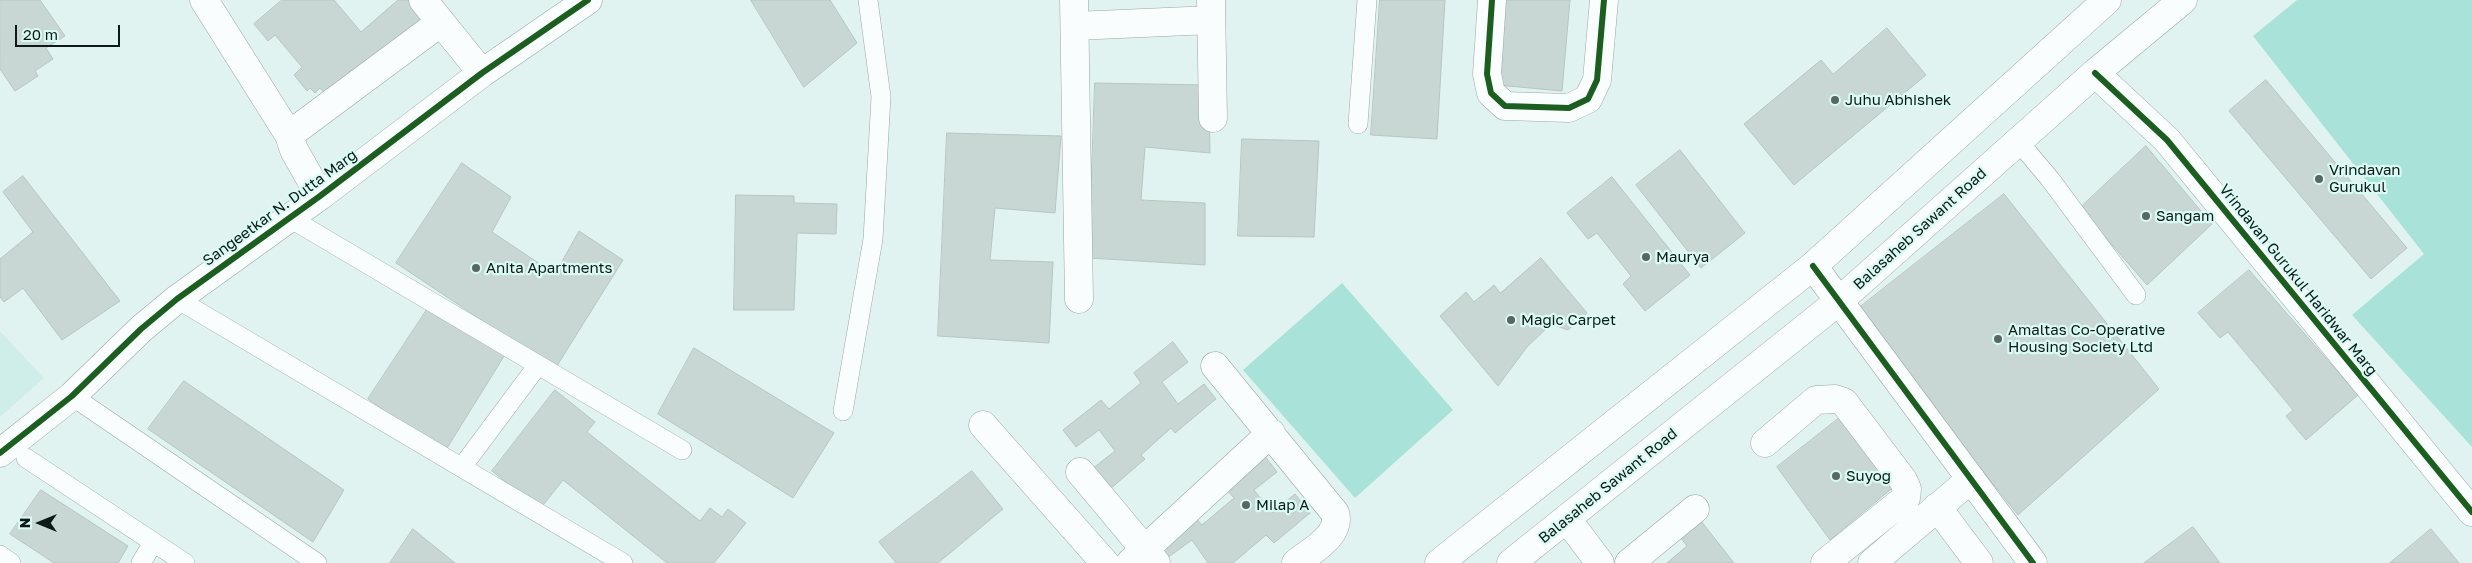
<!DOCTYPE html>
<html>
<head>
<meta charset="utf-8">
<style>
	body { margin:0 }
	#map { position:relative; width:2472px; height:563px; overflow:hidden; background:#e1f3f0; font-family:"Golos Text",sans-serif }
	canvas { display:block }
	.north { position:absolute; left:15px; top:498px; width:50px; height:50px; -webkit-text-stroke:4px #dafaf4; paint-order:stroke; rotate:270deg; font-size:14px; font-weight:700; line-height:20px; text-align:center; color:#0e1a18 }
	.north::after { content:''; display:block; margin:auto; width:18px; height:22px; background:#0e1a18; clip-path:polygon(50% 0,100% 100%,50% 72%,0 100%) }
	.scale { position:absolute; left:15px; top:25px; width:105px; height:22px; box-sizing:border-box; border:2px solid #0e1a18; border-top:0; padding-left:6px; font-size:15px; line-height:18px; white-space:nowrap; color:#0e1a18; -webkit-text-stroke:4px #dafaf4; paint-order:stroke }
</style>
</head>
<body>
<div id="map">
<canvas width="2472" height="563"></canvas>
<div class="north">N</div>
<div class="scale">20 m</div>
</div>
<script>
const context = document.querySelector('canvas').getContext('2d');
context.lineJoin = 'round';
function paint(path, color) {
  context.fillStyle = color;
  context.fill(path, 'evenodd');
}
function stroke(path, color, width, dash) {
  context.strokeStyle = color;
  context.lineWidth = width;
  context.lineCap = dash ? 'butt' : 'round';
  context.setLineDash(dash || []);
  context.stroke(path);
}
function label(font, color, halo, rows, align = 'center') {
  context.font = font + ' "Golos Text",sans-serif';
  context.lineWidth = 4.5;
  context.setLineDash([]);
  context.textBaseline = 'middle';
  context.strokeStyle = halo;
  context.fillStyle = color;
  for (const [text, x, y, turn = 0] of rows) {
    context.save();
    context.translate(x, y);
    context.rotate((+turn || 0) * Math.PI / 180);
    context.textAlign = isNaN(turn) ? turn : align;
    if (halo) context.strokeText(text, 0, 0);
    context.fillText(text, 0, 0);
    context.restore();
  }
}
const built = new Path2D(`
	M 0,331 L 44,378 L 0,417 Z`);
const green = new Path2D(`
	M 2297,0 L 2472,0 L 2472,447 L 2352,315 L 2424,254 L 2253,36 Z
	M 1342,283 L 1453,410 L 1355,498 L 1243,370 Z`);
const building = new Path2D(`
	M 0,0 L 40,0 L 65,36 L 46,48 L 53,59 L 35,71 L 38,76 L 15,91 L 0,69 Z
	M 282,0 L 334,0 L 361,32 L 398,0 L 415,0 L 430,17 L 326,95 L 320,88 L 315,93 L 310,88 L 307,91 L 294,75 L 302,67 L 275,35 L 268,41 L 254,24 Z
	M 751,0 L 830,0 L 857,43 L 804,87 Z
	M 1380,0 L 1445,0 L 1437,139 L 1371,135 Z
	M 1504,0 L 1570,0 L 1562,91 L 1497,85 Z
	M 1887,28 L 1926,75 L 1794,185 L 1744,124 L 1821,60 L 1833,74 Z
	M 2266,80 L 2407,248 L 2371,279 L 2229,111 Z
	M 1095,83 L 1209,85 L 1210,153 L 1145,147 L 1141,200 L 1205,203 L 1205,265 L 1089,258 Z
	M 947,133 L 1061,136 L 1055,213 L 995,208 L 990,260 L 1053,262 L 1049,343 L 938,336 Z
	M 1242,139 L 1319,141 L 1314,237 L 1238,236 Z
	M 2146,146 L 2212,224 L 2147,285 L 2080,208 Z
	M 1680,150 L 1745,233 L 1701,268 L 1636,185 Z
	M 462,163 L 511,197 L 492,232 L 555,274 L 579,231 L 623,260 L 555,369 L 396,263 Z
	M 23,176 L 120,301 L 62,340 L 23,288 L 4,302 L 0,297 L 0,259 L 33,232 L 3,192 Z
	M 1612,177 L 1690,275 L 1645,311 L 1623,284 L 1631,276 L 1597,233 L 1588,239 L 1567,213 Z
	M 2004,194 L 2159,389 L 2018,515 L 1855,311 Z
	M 736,195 L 794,196 L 794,203 L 837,204 L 836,234 L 797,233 L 794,310 L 734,310 Z
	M 1541,258 L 1587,313 L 1568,330 L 1551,324 L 1527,347 L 1498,386 L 1440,316 L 1466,292 L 1474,302 L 1494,285 L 1500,293 Z
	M 2249,270 L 2358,395 L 2306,440 L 2286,416 L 2293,410 L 2228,332 L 2220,338 L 2198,313 Z
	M 428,308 L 506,353 L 444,453 L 368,399 Z
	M 1173,342 L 1188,362 L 1162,382 L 1178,404 L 1204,384 L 1216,399 L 1175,433 L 1171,428 L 1141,455 L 1145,459 L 1109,490 L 1092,469 L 1115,451 L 1099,430 L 1076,447 L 1063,430 L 1101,400 L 1109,409 L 1141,383 L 1134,373 Z
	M 694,348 L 834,433 L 793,498 L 658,414 Z
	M 184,381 L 344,490 L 313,542 L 148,429 Z
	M 555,390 L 595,422 L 587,432 L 700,521 L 710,508 L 722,517 L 728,509 L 746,523 L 714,563 L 667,563 L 563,480 L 540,509 L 492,471 Z
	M 1843,415 L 1896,485 L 1830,540 L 1777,467 Z
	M 1264,455 L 1277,472 L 1254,490 L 1272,513 L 1295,494 L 1310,513 L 1274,543 L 1266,535 L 1233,563 L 1208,563 L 1192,540 L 1167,558 L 1156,545 L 1193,515 L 1202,525 L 1234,498 L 1225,488 Z
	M 972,471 L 1003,509 L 938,563 L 896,563 L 879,542 Z
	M 41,490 L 128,546 L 118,563 L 54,563 L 10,534 Z
	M 1701,521 L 1734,563 L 1667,563 L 1687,546 L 1681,538 Z
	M 2193,527 L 2220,563 L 2144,563 Z
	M 413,529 L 455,563 L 390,563 Z
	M 2431,529 L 2459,563 L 2390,563 Z`);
const service = new Path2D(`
	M 1358,124 L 1367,0
	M 2018,141 L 2050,179 L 2136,295
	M 288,217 L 682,450
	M 177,299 L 623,563
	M 72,396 L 317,563
	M 843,411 L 873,239 L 881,97 L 868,0
	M 26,458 L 185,563
	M 462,467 L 538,365
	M 0,555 L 11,563
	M 141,563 L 153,543`);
const minor = new Path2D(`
	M 204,0 L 289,135 L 294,150 L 320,196
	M 423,0 L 482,73
	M 1074,0 L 1079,299
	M 1211,0 L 1213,118
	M 1492,0 L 1487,74 L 1491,93 L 1505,106 L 1569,108 L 1588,99 L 1597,80 L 1604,0
	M 1075,26 L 1211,20
	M 2095,73 L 2167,140 L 2472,512
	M 289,135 L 441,22
	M 1813,266 L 2033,563
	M 1215,366 L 1335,513 C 1342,535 1311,551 1296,563
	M 983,425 L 1105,563
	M 1765,443 L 1816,400 L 1835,399 L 1844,402 L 1903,480 L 1907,489 L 1906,498 L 1825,563
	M 0,453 L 72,396 L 141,329 L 177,299 L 320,196 L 482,73 L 588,0
	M 1080,472 L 1156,563
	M 1937,507 L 1979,563
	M 1567,519 L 1600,563
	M 1130,563 L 1271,433
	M 1629,563 L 1695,509
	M 1872,563 L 1971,479`);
const secondary = new Path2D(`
	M 1439,563 L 1813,266 L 2107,0
	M 1511,563 L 1839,301 L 2095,73 L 2183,0`);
const cycleway = new Path2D(`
	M 1492,0 L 1487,74 L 1491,93 L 1505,106 L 1569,108 L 1588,99 L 1597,80 L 1604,0
	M 2095,73 L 2167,140 L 2472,512
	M 1813,266 L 2033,563
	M 0,453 L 72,396 L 141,329 L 177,299 L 320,196 L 482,73 L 588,0`);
const markers = [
	[1835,100,5,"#586664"],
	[2319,179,5,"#586664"],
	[2146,216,5,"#586664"],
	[1646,257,5,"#586664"],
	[476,268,5,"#586664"],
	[1511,320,5,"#586664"],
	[1998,339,5,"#586664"],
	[1836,476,5,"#586664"],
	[1246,505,5,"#586664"]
];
const poiNames = [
	["Juhu Abhishek",1845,100],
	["Vrindavan",2329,170],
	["Gurukul",2329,187],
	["Sangam",2156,216],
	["Maurya",1656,257],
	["Anita Apartments",486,268],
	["Magic Carpet",1521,320],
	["Amaltas Co-Operative",2008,330],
	["Housing Society Ltd",2008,347],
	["Suyog",1846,476],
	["Milap A",1256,505]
];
const streetNames = [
	["Sangeetkar N. Dutta Marg",280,208,-36],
	["Balasaheb Sawant Road",1920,229,-42],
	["Vrindavan Gurukul Haridwar Marg",2298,280,51],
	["Balasaheb Sawant Road",1608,486,-39]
];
paint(built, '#cfeee9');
paint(green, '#a8e2d9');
paint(building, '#c8d7d4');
stroke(building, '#b7c5c3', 1);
stroke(service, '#98a7a4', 20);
stroke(minor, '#98a7a4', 29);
stroke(secondary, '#98a7a4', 29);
stroke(service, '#fafdfd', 19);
stroke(minor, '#fafdfd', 28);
stroke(secondary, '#fafdfd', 28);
stroke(cycleway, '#1b5e20', 6);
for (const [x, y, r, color] of markers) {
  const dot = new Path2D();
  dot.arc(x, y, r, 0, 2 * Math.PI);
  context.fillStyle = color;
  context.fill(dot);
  stroke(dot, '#dafaf4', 2);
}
label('15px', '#0e1a18', '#dafaf4', poiNames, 'left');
label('15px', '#0e1a18', '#dafaf4', streetNames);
</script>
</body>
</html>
